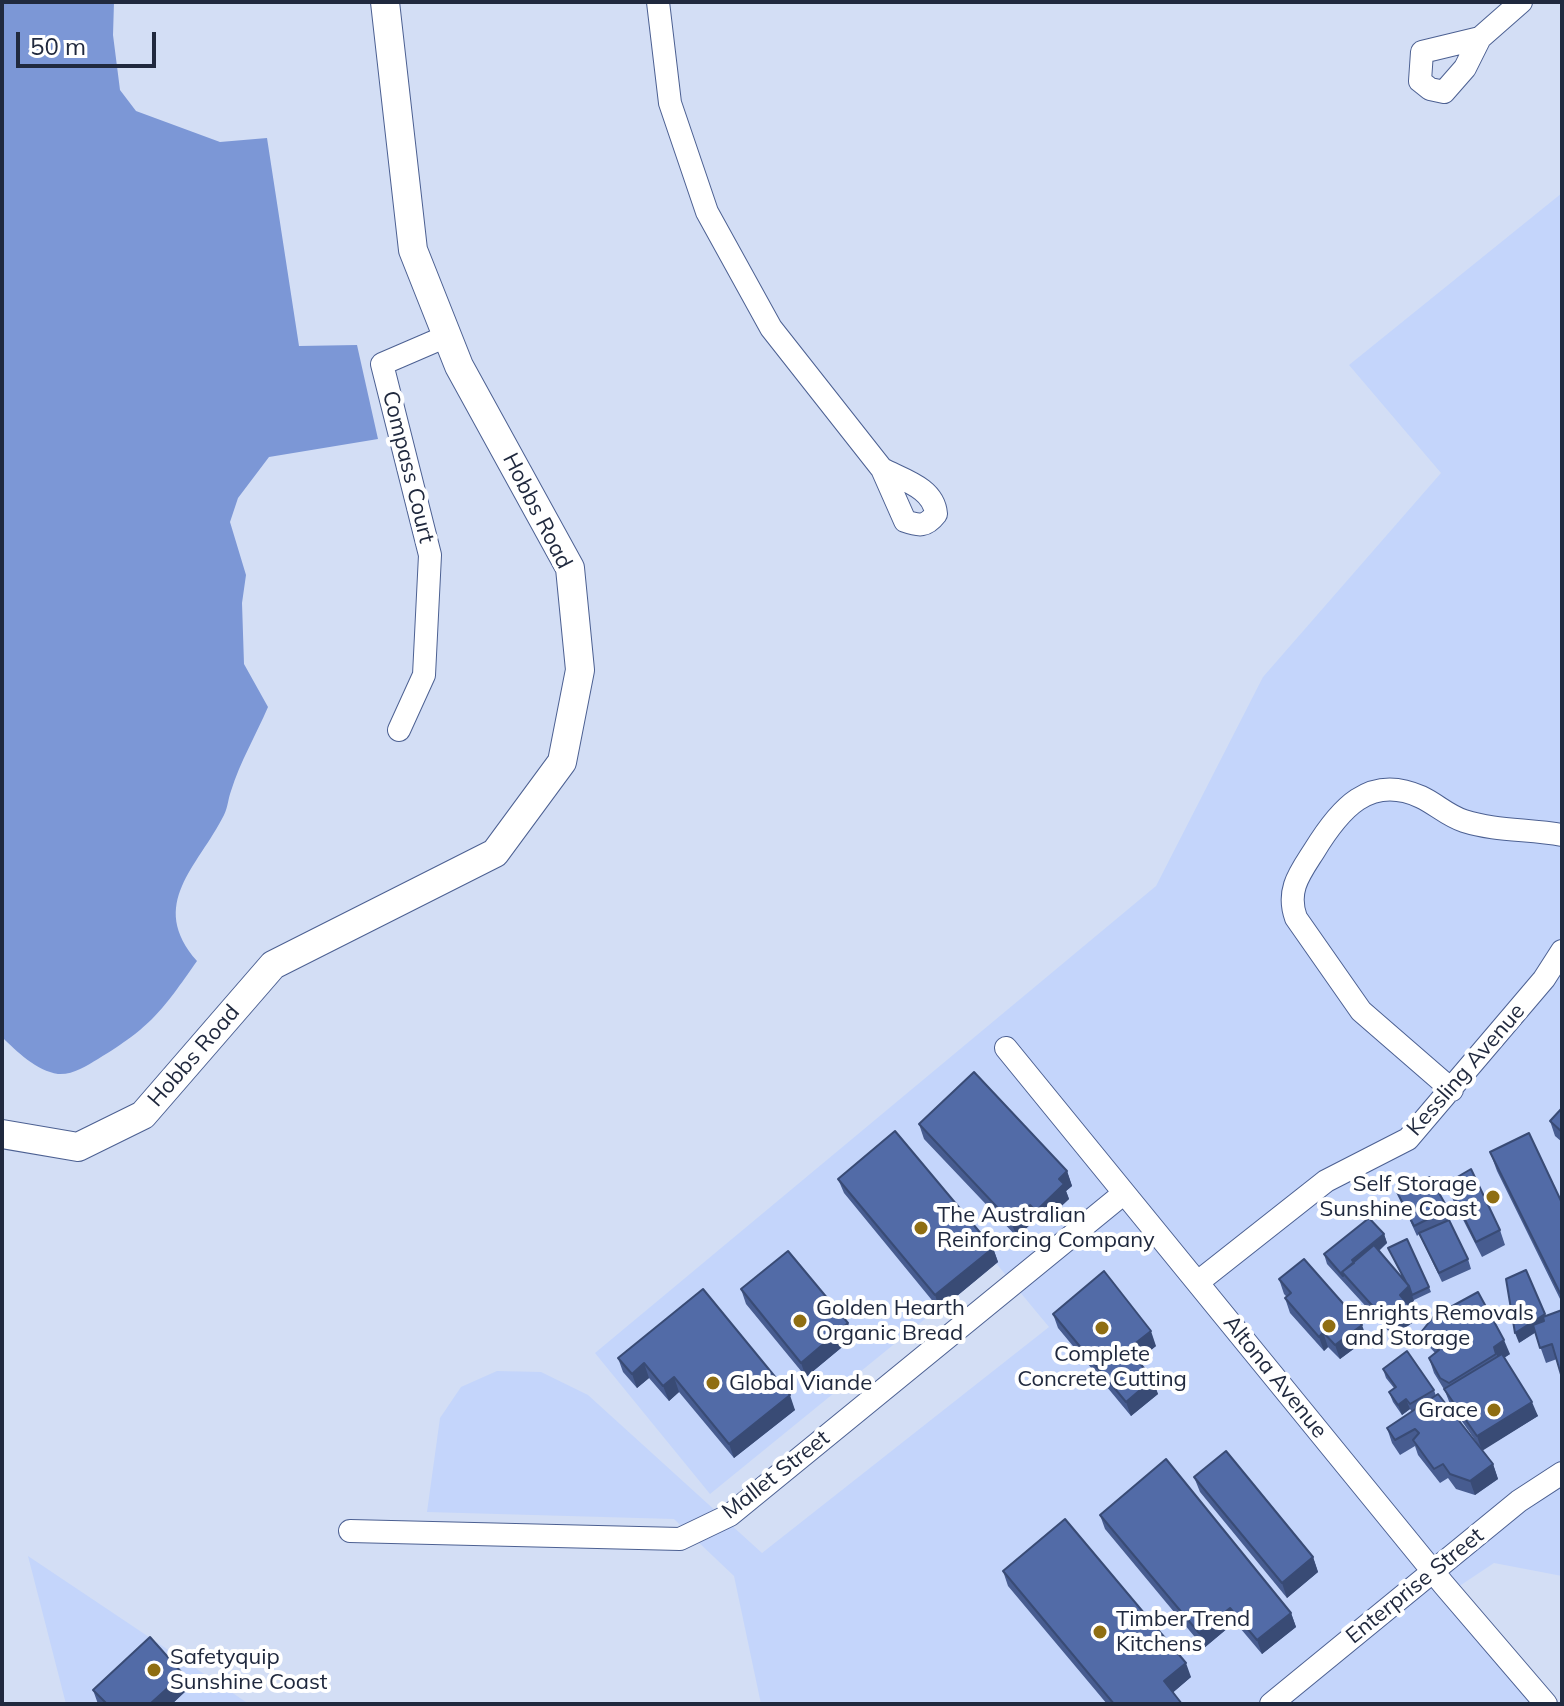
<!DOCTYPE html>
<html>
<head>
<meta charset="utf-8">
<style>
	body { margin:0 }
	#map { position:relative; width:1564px; height:1706px; overflow:hidden; background:#d3def5; font-family:Mulish,sans-serif }
	canvas { display:block }
	.frame { position:absolute; inset:0; border:4px solid #20293e; pointer-events:none }
	.scale { position:absolute; left:16px; top:32px; width:140px; height:36px; box-sizing:border-box; border:4px solid #20293e; border-top:0; padding-left:10px; font-size:24px; line-height:28px; white-space:nowrap; color:#20293e; -webkit-text-stroke:6px #fff; paint-order:stroke }
</style>
</head>
<body>
<div id="map">
<canvas width="1564" height="1706"></canvas>
<div class="frame"></div>
<div class="scale">50 m</div>
</div>
<script>
const context = document.querySelector('canvas').getContext('2d');
context.lineJoin = 'round';
function paint(path, color) {
  context.fillStyle = color;
  context.fill(path, 'evenodd');
}
function stroke(path, color, width, dash) {
  context.strokeStyle = color;
  context.lineWidth = width;
  context.lineCap = dash ? 'butt' : 'round';
  context.setLineDash(dash || []);
  context.stroke(path);
}
function label(font, color, halo, rows, align = 'center') {
  context.font = font + ' Mulish,sans-serif';
  context.lineWidth = 8;
  context.setLineDash([]);
  context.textBaseline = 'middle';
  context.strokeStyle = halo;
  context.fillStyle = color;
  for (const [text, x, y, turn = 0] of rows) {
    context.save();
    context.translate(x, y);
    context.rotate((+turn || 0) * Math.PI / 180);
    context.textAlign = isNaN(turn) ? turn : align;
    if (halo) context.strokeText(text, 0, 0);
    context.fillText(text, 0, 0);
    context.restore();
  }
}
const built = new Path2D(`
	M 1562,193 L 1562,1576 L 1494,1563 L 1458,1587 L 1558,1704 L 761,1704 L 734,1576 L 674,1519 L 427,1512 L 440,1418 L 461,1387 L 497,1371 L 541,1372 L 588,1395 L 762,1553 L 1049,1327 L 995,1262 L 710,1494 L 595,1353 L 1156,886 L 1263,677 L 1441,473 L 1349,365 Z
	M 28,1556 L 249,1704 L 66,1704 Z`);
const forest = new Path2D(`
	M 2,2 L 114,2 L 113,35 L 120,90 L 136,111 L 220,142 L 267,138 L 299,346 L 357,345 L 378,439 L 269,457 L 238,498 L 230,522 L 246,575 L 242,603 L 244,664 L 268,707 C 256,735 240,762 231,791 C 228,799 228,807 224,815 C 198,867 147,904 197,961 C 162,1011 151,1027 98,1059 C 86,1066 73,1075 58,1074 C 37,1071 16,1051 2,1037 Z`);
const minor = new Path2D(`
	M 658,2 L 670,103 L 707,212 L 771,328 L 882,469 L 905,521 C 919,526 926,527 936,514 C 934,488 903,480 882,469
	M 1480,38 L 1422,52 L 1420,81 L 1430,89 L 1444,92 L 1465,68 L 1480,38 L 1521,2
	M 399,730 L 424,675 L 430,555 L 382,364 L 447,336
	M 1006,1048 L 1444,1585 L 1546,1704
	M 1452,1090 L 1361,1011 L 1296,918 C 1286,890 1300,873 1314,851 C 1339,810 1369,773 1421,797 C 1436,804 1448,816 1464,821 C 1495,831 1530,829 1562,835
	M 1198,1282 L 1326,1181 L 1408,1139 L 1544,979 L 1562,951
	M 350,1531 L 680,1539 L 730,1515 L 1123,1194
	M 1271,1704 L 1519,1501 L 1562,1473`);
const tertiary = new Path2D(`
	M 2,1134 L 78,1147 L 143,1115 L 273,965 L 495,853 L 562,762 L 580,670 L 570,568 L 459,366 L 413,250 L 385,2`);
const wall = new Path2D(`
	M 1562,1108 L 1562,1142 L 1555,1136 L 1550,1121 Z
	M 919,1124 L 1067,1171 L 1072,1186 L 1066,1191 L 1069,1199 L 1041,1225 L 1035,1220 L 1017,1237 L 924,1139 Z
	M 1490,1152 L 1562,1203 L 1562,1303 L 1497,1171 Z
	M 838,1179 L 993,1248 L 998,1262 L 940,1310 L 844,1193 Z
	M 1447,1183 L 1500,1230 L 1505,1245 L 1482,1257 L 1452,1198 Z
	M 1397,1192 L 1448,1209 L 1451,1219 L 1444,1223 L 1468,1259 L 1471,1269 L 1442,1282 L 1419,1234 L 1417,1236 Z
	M 1384,1234 L 1387,1243 L 1379,1251 L 1404,1280 L 1388,1248 L 1429,1287 L 1431,1292 L 1414,1300 L 1409,1306 L 1415,1321 L 1393,1336 L 1327,1264 L 1324,1254 Z
	M 1279,1279 L 1367,1339 L 1340,1359 L 1328,1347 L 1324,1351 L 1290,1313 L 1285,1298 L 1287,1297 L 1284,1294 Z
	M 703,1289 L 795,1410 L 734,1458 L 679,1392 L 669,1401 L 649,1378 L 637,1388 L 623,1372 L 618,1358 Z
	M 741,1289 L 853,1338 L 806,1377 L 746,1304 Z
	M 1053,1314 L 1156,1346 L 1138,1360 L 1158,1394 L 1131,1416 L 1058,1328 Z
	M 1546,1316 L 1557,1359 L 1546,1363 L 1535,1332 L 1519,1343 Z
	M 1422,1331 L 1510,1354 L 1504,1358 L 1538,1416 L 1482,1450 L 1493,1464 L 1498,1479 L 1475,1495 L 1456,1489 L 1448,1478 L 1440,1483 L 1418,1455 L 1415,1446 L 1400,1455 L 1392,1443 L 1387,1428 L 1412,1412 L 1410,1409 L 1402,1415 L 1393,1402 L 1389,1392 L 1394,1388 L 1386,1378 L 1383,1369 L 1434,1390 L 1436,1396 L 1477,1443 L 1450,1404 L 1445,1391 L 1434,1373 L 1429,1358 L 1435,1353 L 1428,1345 Z
	M 1194,1477 L 1313,1557 L 1318,1572 L 1287,1598 L 1200,1492 Z
	M 1100,1515 L 1291,1613 L 1296,1627 L 1262,1654 L 1235,1622 L 1204,1648 L 1105,1529 Z
	M 1003,1571 L 1191,1677 L 1173,1692 L 1182,1704 L 1107,1704 L 1008,1586 Z
	M 183,1674 L 189,1688 L 172,1704 L 98,1704 L 93,1690 Z`);
const shadedWall = new Path2D(`
	M 1067,1171 L 1072,1186 L 1066,1191 L 1069,1199 L 1041,1225 L 1036,1211 L 1059,1179 Z
	M 1030,1205 L 1035,1220 L 1017,1237 L 1011,1222 Z
	M 1384,1234 L 1387,1243 L 1357,1269 L 1352,1260 Z
	M 993,1248 L 998,1262 L 940,1310 L 935,1295 Z
	M 1409,1286 L 1414,1301 L 1405,1309 L 1400,1295 Z
	M 1410,1307 L 1415,1321 L 1393,1336 L 1387,1322 Z
	M 1545,1314 L 1549,1324 L 1519,1343 L 1515,1333 Z
	M 848,1323 L 853,1338 L 806,1377 L 801,1363 Z
	M 1362,1325 L 1367,1339 L 1340,1359 L 1335,1345 Z
	M 1151,1331 L 1156,1346 L 1134,1364 L 1128,1349 Z
	M 1323,1332 L 1328,1347 L 1324,1351 L 1319,1337 Z
	M 1504,1340 L 1510,1354 L 1499,1361 L 1494,1347 Z
	M 644,1363 L 649,1378 L 637,1388 L 632,1374 Z
	M 674,1377 L 679,1392 L 669,1401 L 663,1386 Z
	M 1153,1379 L 1158,1394 L 1131,1416 L 1126,1402 Z
	M 790,1395 L 795,1410 L 734,1458 L 729,1444 Z
	M 1406,1399 L 1410,1409 L 1402,1415 L 1398,1405 Z
	M 1532,1402 L 1538,1416 L 1482,1451 L 1477,1436 Z
	M 1493,1464 L 1498,1479 L 1475,1495 L 1470,1481 Z
	M 1313,1557 L 1318,1572 L 1287,1598 L 1282,1583 Z
	M 1230,1608 L 1235,1622 L 1204,1648 L 1199,1633 Z
	M 1291,1613 L 1296,1627 L 1262,1654 L 1257,1640 Z
	M 1186,1663 L 1191,1677 L 1169,1696 L 1164,1681 Z
	M 183,1674 L 189,1688 L 172,1704 L 150,1704 Z`);
const building = new Path2D(`
	M 974,1072 L 1067,1171 L 1059,1179 L 1064,1184 L 1036,1211 L 1030,1205 L 1011,1222 L 919,1124 Z
	M 1562,1108 L 1562,1132 L 1550,1121 Z
	M 895,1131 L 993,1248 L 935,1295 L 838,1179 Z
	M 1529,1133 L 1562,1203 L 1562,1291 L 1560,1293 L 1490,1152 Z
	M 1471,1169 L 1500,1230 L 1476,1242 L 1447,1183 Z
	M 1430,1177 L 1448,1209 L 1414,1226 L 1397,1192 Z
	M 1369,1218 L 1384,1234 L 1352,1260 L 1354,1263 L 1342,1272 L 1343,1276 L 1324,1254 Z
	M 1449,1220 L 1468,1259 L 1439,1273 L 1419,1233 Z
	M 1407,1239 L 1429,1287 L 1412,1295 L 1409,1286 L 1406,1282 L 1388,1248 Z
	M 1374,1245 L 1409,1286 L 1400,1295 L 1410,1307 L 1387,1322 L 1342,1272 Z
	M 788,1251 L 848,1323 L 801,1363 L 741,1289 Z
	M 1304,1259 L 1362,1325 L 1335,1345 L 1323,1332 L 1319,1337 L 1285,1298 L 1291,1293 L 1279,1279 Z
	M 1526,1270 L 1545,1314 L 1515,1333 L 1506,1279 Z
	M 1104,1271 L 1151,1331 L 1128,1349 L 1153,1379 L 1126,1402 L 1053,1314 Z
	M 703,1289 L 790,1395 L 729,1444 L 674,1377 L 663,1386 L 644,1363 L 632,1374 L 618,1358 Z
	M 1478,1292 L 1504,1340 L 1494,1347 L 1496,1354 L 1449,1383 L 1440,1378 L 1429,1358 L 1439,1350 L 1422,1331 L 1434,1316 Z
	M 1562,1310 L 1562,1378 L 1552,1344 L 1540,1348 L 1533,1325 L 1544,1321 L 1543,1317 Z
	M 1407,1351 L 1434,1390 L 1410,1404 L 1406,1399 L 1398,1405 L 1389,1392 L 1396,1387 L 1383,1369 Z
	M 1502,1354 L 1532,1402 L 1477,1436 L 1444,1389 Z
	M 1438,1394 L 1493,1464 L 1470,1481 L 1450,1474 L 1443,1464 L 1434,1469 L 1413,1440 L 1419,1433 L 1415,1429 L 1395,1440 L 1387,1428 Z
	M 1226,1451 L 1313,1557 L 1282,1583 L 1194,1477 Z
	M 1166,1459 L 1291,1613 L 1257,1640 L 1230,1608 L 1199,1633 L 1100,1515 Z
	M 1065,1519 L 1186,1663 L 1164,1681 L 1182,1704 L 1114,1704 L 1003,1571 Z
	M 150,1637 L 183,1674 L 150,1704 L 107,1704 L 93,1690 Z`);
const markers = [
	[1493,1197,8,"#8f6e13"],
	[921,1228,8,"#8f6e13"],
	[800,1321,8,"#8f6e13"],
	[1329,1326,8,"#8f6e13"],
	[1102,1328,8,"#8f6e13"],
	[713,1383,8,"#8f6e13"],
	[1494,1410,8,"#8f6e13"],
	[1100,1632,8,"#8f6e13"],
	[154,1670,8,"#8f6e13"]
];
const streetNames = [
	["Compass Court",408,467,76],
	["Hobbs Road",537,511,63],
	["Hobbs Road",194,1056,-49],
	["Kessling Avenue",1466,1070,-49],
	["Altona Avenue",1275,1377,51],
	["Mallet Street",776,1475,-38],
	["Enterprise Street",1415,1586,-39]
];
const poiNames = [
	["Self Storage",1477,1184,"right"],
	["Sunshine Coast",1477,1209,"right"],
	["The Australian",937,1215],
	["Reinforcing Company",937,1240],
	["Golden Hearth",816,1308],
	["Organic Bread",816,1333],
	["Enrights Removals",1345,1313],
	["and Storage",1345,1338],
	["Complete",1102,1354,"center"],
	["Concrete Cutting",1102,1379,"center"],
	["Global Viande",729,1383],
	["Grace",1478,1410,"right"],
	["Timber Trend",1116,1619],
	["Kitchens",1116,1644],
	["Safetyquip",170,1657],
	["Sunshine Coast",170,1682]
];
paint(built, '#c4d5fb');
paint(forest, '#7c97d6');
stroke(minor, '#4c6092', 24);
stroke(tertiary, '#4c6092', 30);
stroke(minor, '#fff', 22);
stroke(tertiary, '#fff', 28);
paint(wall, '#475c90');
paint(shadedWall, '#394b75');
paint(building, '#526ba7');
stroke(building, '#394b75', 2);
for (const [x, y, r, color] of markers) {
  const dot = new Path2D();
  dot.arc(x, y, r, 0, 2 * Math.PI);
  context.fillStyle = color;
  context.fill(dot);
  stroke(dot, '#fff', 3);
}
label('22px', '#20293e', '#fff', streetNames);
label('22px', '#20293e', '#fff', poiNames, 'left');
</script>
</body>
</html>
